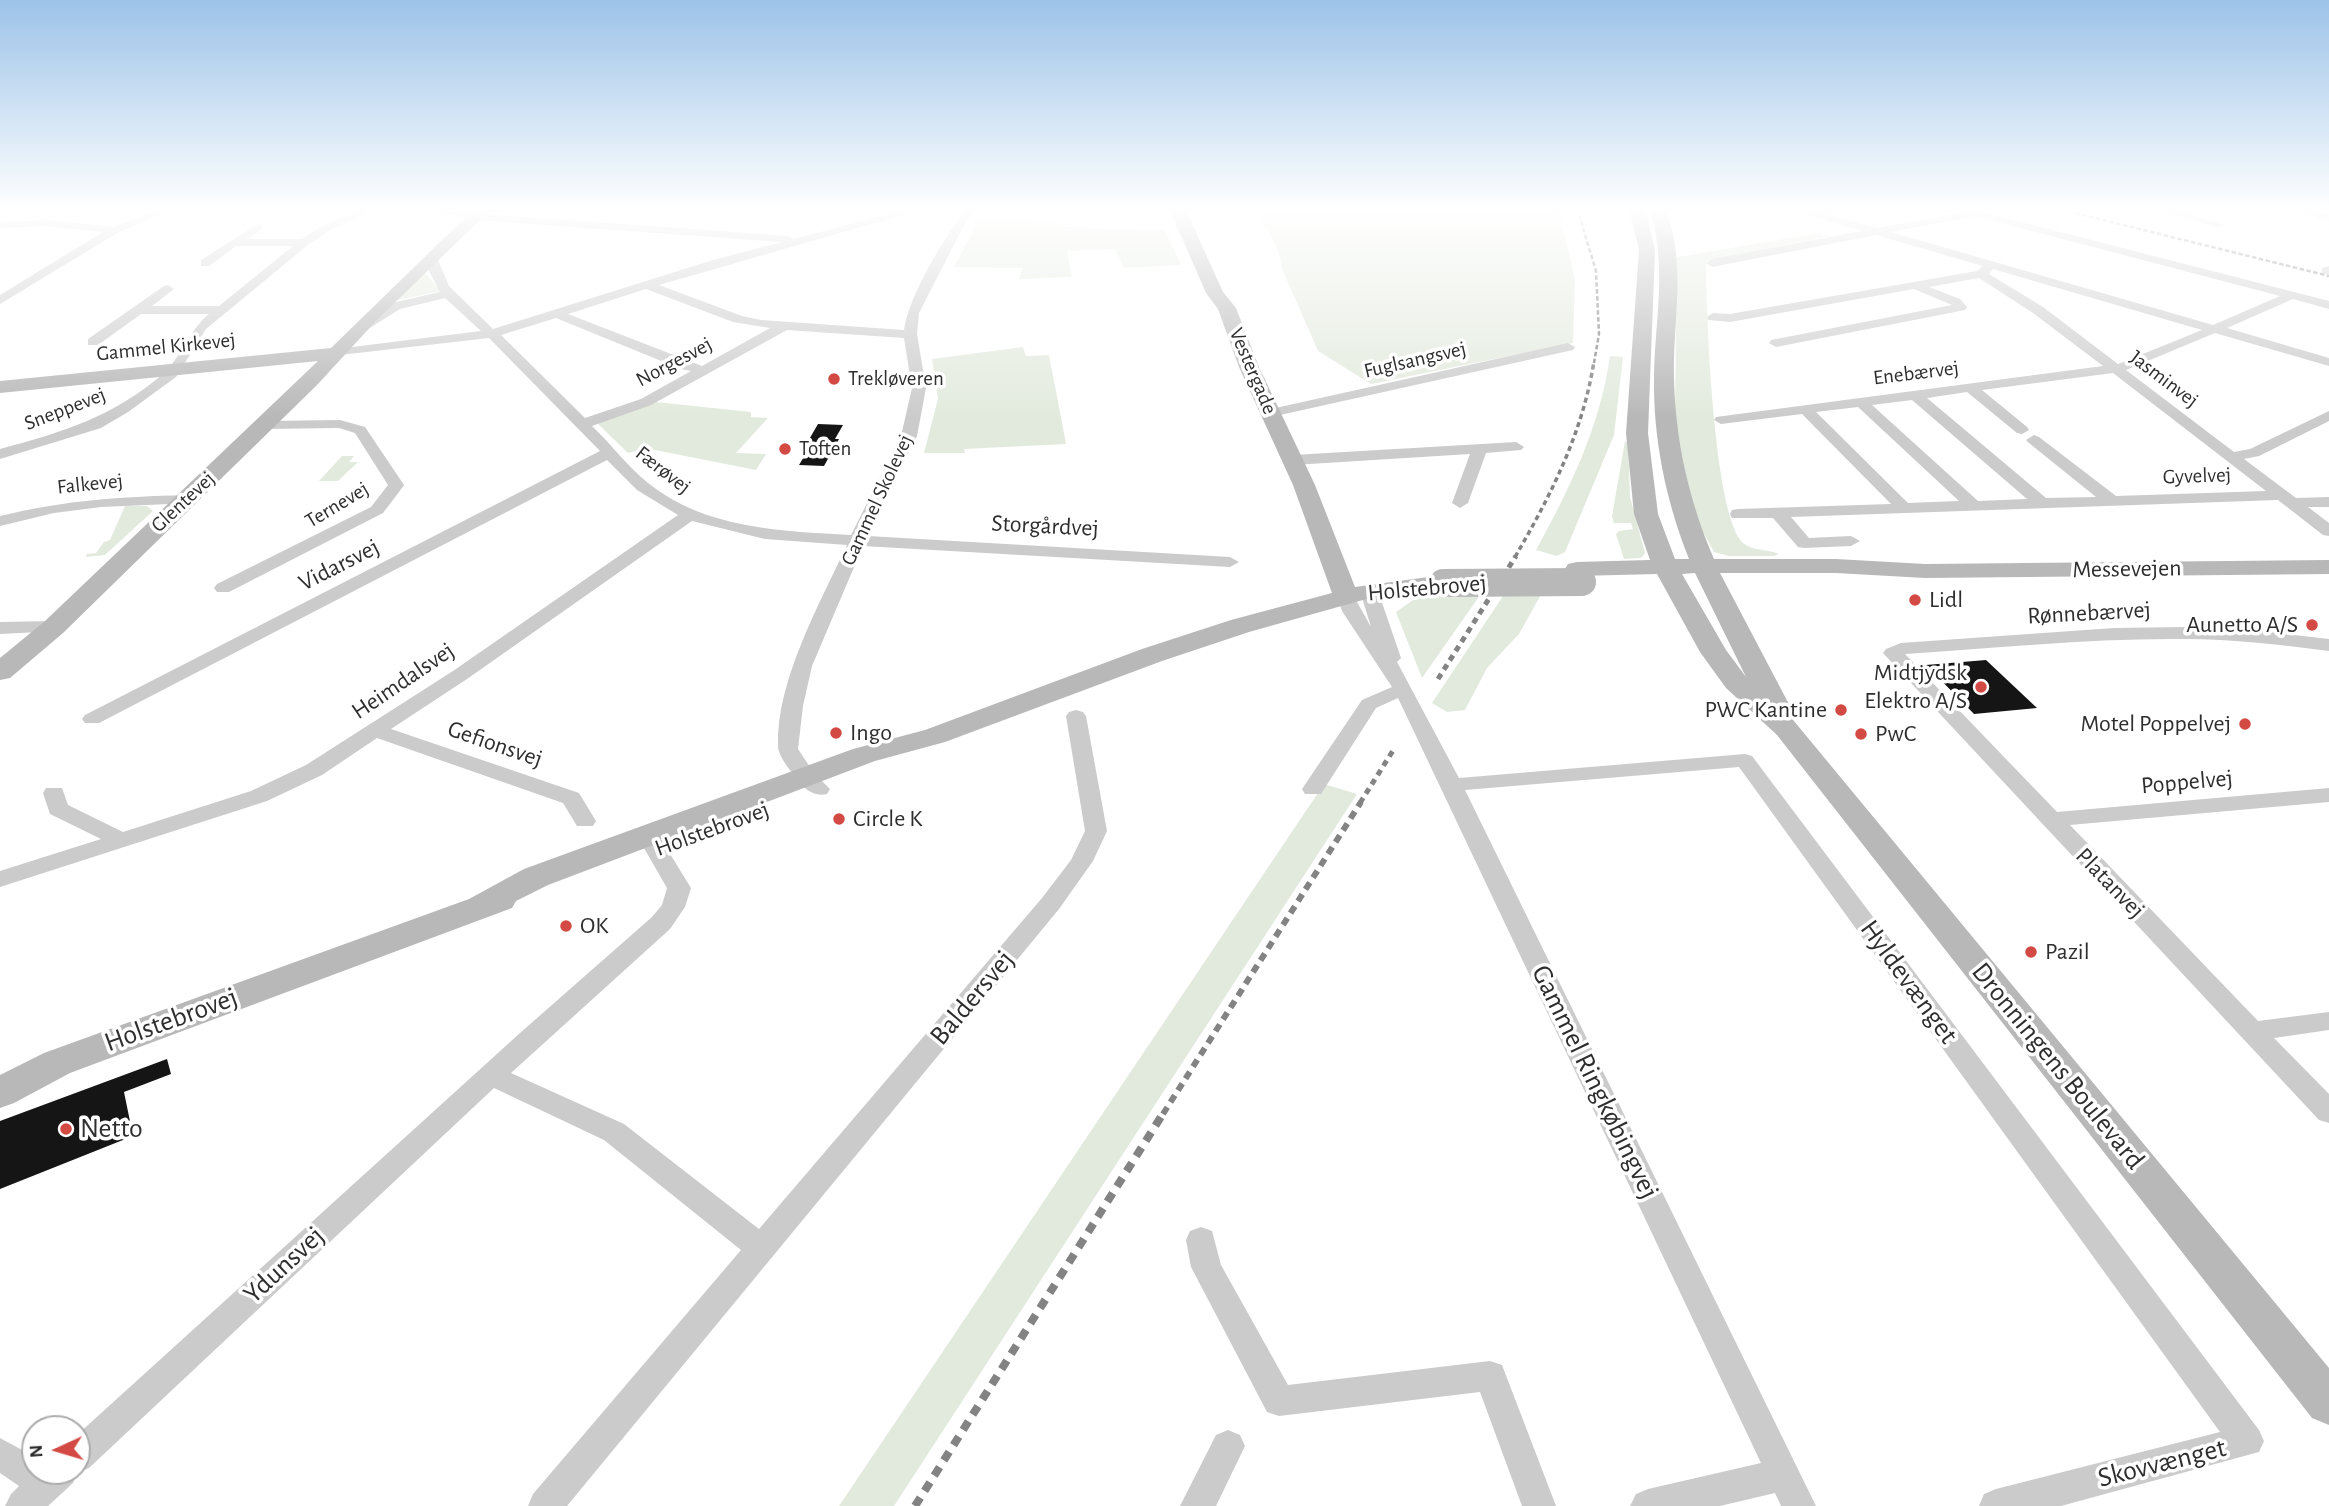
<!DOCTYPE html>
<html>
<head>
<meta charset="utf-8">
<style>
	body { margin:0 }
	#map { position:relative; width:2329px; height:1506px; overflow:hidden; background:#fff; font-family:"Alegreya Sans",sans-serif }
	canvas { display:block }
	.north { position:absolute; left:21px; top:1415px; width:70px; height:70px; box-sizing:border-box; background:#fff; border:2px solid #ababab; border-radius:50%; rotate:266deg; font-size:19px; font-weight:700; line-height:28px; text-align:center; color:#2e2e2e }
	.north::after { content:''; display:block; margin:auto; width:24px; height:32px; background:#d24a43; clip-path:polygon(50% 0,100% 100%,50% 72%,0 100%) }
</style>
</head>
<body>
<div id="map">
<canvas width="2329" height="1506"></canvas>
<div class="north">N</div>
</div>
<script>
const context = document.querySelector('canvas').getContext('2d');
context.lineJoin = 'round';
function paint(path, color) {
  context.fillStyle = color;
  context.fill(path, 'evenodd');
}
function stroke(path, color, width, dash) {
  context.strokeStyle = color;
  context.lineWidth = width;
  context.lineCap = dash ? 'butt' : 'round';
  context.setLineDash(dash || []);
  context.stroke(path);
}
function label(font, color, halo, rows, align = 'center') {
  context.font = font + ' "Alegreya Sans",sans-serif';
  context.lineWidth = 7;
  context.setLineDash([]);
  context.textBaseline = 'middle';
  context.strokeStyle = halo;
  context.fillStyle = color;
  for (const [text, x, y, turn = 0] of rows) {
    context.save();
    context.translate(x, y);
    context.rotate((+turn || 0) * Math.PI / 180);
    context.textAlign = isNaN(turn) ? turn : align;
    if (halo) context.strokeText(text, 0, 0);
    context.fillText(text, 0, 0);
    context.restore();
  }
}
const green = new Path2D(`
	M 1262,208 L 1558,208 L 1575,279 L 1573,343 L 1371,384 L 1318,351 L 1283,271 C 1280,255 1273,233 1261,222 Z
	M 979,220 L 1061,223 L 1064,227 L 1165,230 L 1181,265 L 1124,268 L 1115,249 L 1067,251 L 1072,277 L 1019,279 L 1023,268 L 954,267 Z
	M 1819,233 L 1829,236 L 1706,261 C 1706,309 1713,515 1743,543 C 1752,551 1769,549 1779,554 L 1774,556 L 1729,556 L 1714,552 L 1702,530 L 1689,492 L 1675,417 L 1677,257 Z
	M 420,272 L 425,273 L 441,291 L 393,301 Z
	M 1023,347 L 1026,356 L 1049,355 L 1066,444 L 964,449 L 965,453 L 924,453 L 938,399 L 932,359 Z
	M 1610,356 L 1623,357 L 1614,435 L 1565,552 L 1557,556 L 1536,550 C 1570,488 1600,427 1610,356 Z
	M 656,402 L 751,412 L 751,417 L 768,418 L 736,453 L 766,454 L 756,470 L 645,448 L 628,453 L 597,423 Z
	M 1625,441 L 1628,443 L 1630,497 L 1645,553 L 1641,558 L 1624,559 L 1616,534 L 1619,531 L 1633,529 L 1631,523 L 1614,523 L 1612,516 Z
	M 342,456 L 354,456 L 349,462 L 358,462 L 338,481 L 319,481 Z
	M 125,506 L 147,506 L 153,511 L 105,555 L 86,557 L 87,554 L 96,553 L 104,542 L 110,540 Z
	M 1485,588 L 1422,678 L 1396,612 L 1423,593 Z
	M 1507,590 L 1543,591 L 1519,634 L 1487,668 L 1465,710 L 1447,712 L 1432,703 Z
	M 1324,784 L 1357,794 L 894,1506 L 839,1506 Z`);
const building = new Path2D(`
	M 818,424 L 843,425 L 835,439 L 839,439 L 824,466 L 799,465 L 805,455 L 800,455 Z
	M 1986,660 L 2037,708 L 1974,714 L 1926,665 Z
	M 167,1059 L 171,1074 L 124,1092 L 133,1136 L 0,1189 L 0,1121 Z`);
const street = new Path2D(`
	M 163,208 L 177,208 L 119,232 L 0,304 L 0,295 L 103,232 L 46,226 L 0,228 L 0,222 L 46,220 L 114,227 Z
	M 364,208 L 378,208 L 332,229 L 309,244 L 206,329 L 176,377 L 128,412 L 101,428 L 0,459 L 0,449 C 63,432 113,417 164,373 C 182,356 189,330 209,314 L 141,314 L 98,345 L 88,345 L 88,339 L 164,286 L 168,285 L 174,289 L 152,306 L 219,306 L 293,246 L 236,246 L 209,266 L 201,266 L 201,260 L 258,224 L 264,227 L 262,229 L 247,239 L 302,239 L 324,225 Z
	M 385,208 L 479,210 L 484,214 L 788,236 L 794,239 L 910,208 L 927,208 L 659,285 L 742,316 L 761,320 L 904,330 C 909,295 945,236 967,208 L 977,208 L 963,227 L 919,313 L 917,334 L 926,388 L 917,436 L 868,536 L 1230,557 L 1239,562 L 1230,567 L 863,546 L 812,666 L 803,706 L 798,749 L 814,773 L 830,789 L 827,794 C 813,797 804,789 796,778 C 790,770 778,756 778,746 C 776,681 820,603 847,545 L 765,539 L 692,521 L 467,679 L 391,729 L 579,793 L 596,821 L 593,826 L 577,826 L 563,803 L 377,738 L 322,775 L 267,801 L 0,887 L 0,871 L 101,839 L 50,814 L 43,793 L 46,788 L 62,788 L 68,805 L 123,832 L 251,791 L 306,765 L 453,671 L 678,515 L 637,490 L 607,460 L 99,723 L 85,723 L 82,719 L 85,715 L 600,451 L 489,338 L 331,356 L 331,350 L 336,349 L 481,331 L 445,298 L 400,309 L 368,329 L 358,329 L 358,323 L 392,303 L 440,292 L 428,269 L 428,255 L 436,255 L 449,286 L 493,329 L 713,260 L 782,242 L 475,220 L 470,216 L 390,211 ZM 646,289 L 733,322 L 770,328 L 702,366 L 568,314 ZM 556,318 L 681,369 L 691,371 L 641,399 L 585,418 L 501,335 ZM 787,330 L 904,338 L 912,388 L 901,436 L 851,535 C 781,531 705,529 648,483 C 627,466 611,444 592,426 L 651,405 Z
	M 1789,208 L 1805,208 L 1877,228 L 1975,210 L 2329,301 L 2329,309 L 2293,299 L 2227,328 L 2329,358 L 2329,366 L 2215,333 L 2126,370 L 2234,452 L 2250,449 L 2329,411 L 2329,421 L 2259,456 L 2244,459 L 2296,498 L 2329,497 L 2329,507 L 2308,507 L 2329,523 L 2329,536 L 2323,535 L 2278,500 L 1791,517 L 1809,538 L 1851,536 L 1860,541 L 1851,546 L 1804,548 L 1798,547 L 1773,518 L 1732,518 L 1730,514 L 1732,510 L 1738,509 L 1891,504 L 1802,414 L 1721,424 L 1714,420 L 1716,417 L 2103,366 L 2033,313 L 1979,278 L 1929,287 L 1960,299 L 1967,307 L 1965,310 L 1776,347 L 1769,343 L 1771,340 L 1952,305 L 1914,289 L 1730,322 L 1708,320 L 1707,317 L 1713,313 L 1730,314 L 1977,271 L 1983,266 L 1876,235 L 1712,267 L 1706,263 L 1712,259 L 1862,231 ZM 1975,216 L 2280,296 L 2213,325 L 1891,232 ZM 1993,269 L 2202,330 L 2118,364 L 2043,307 L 1989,274 ZM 2113,373 L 2266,491 L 2116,496 L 2039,437 L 2034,435 L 2026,440 L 2029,443 L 2096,497 L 2046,498 L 1927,398 L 1967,392 L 2017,433 L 2022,434 L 2029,430 L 2027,427 L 1982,390 ZM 1912,400 L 2027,499 L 1978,501 L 1872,405 ZM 1858,407 L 1959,501 L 1908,503 L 1816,412 Z
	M 2153,208 L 2170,208 L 2225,225 L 2219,228 Z
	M 2284,208 L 2301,208 L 2329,215 L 2329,221 Z
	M 2329,266 L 2329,274 L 2322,274 L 2322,268 Z
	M 1568,343 L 1575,347 L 1573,350 L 1271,417 L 1264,413 L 1271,409 Z
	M 340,420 L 365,427 L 404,485 L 402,488 L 383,513 L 229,592 L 217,592 L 214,588 L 217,584 L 371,507 L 388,485 L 355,433 L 339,428 L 264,429 L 257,425 L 264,421 Z
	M 1516,442 L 1524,447 L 1521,450 L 1486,453 L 1468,503 L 1460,508 L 1452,503 L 1470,454 L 1293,465 L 1285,460 L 1293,455 Z
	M 186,495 L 192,497 L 194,500 L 192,503 L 101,507 L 54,513 L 0,526 L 0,516 C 67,500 118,497 186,495 Z
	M 1369,586 L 1378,591 L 1401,658 L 1397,662 L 1459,778 L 1745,754 L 1752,756 L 2259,1430 L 2264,1441 L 2259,1452 L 2061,1506 L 1979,1506 L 1984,1494 L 1996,1489 L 2220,1432 L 1739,767 L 1465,790 L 1816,1506 L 1781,1506 L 1775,1493 L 1720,1506 L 1630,1506 L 1636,1494 L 1648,1489 L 1761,1463 L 1398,698 L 1376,708 L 1321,794 L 1305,794 L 1302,789 L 1362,700 L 1392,687 L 1342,611 L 1337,597 L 1346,592 L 1352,593 L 1371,627 L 1360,591 Z
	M 54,621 L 63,627 L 61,631 L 0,634 L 0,622 Z
	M 2185,627 L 2251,630 L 2329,639 L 2329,651 C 2281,645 2233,639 2184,639 C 2091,638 1998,648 1905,654 L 2057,812 L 2329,788 L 2329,802 L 2070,825 L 2258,1021 L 2329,1012 L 2329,1030 L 2274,1038 L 2329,1094 L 2329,1123 L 2319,1120 L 1883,653 L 1886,649 L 1901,643 L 2114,628 Z
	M 1076,710 L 1083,712 L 1086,716 L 1107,831 L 1093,861 L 1059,909 L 567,1506 L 528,1506 L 533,1494 L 741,1250 L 604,1140 L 494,1088 L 89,1468 L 77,1473 L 73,1483 L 48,1506 L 5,1506 L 11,1494 L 19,1486 L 0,1473 L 0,1438 L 35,1457 L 35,1471 L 77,1471 L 77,1435 L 520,1033 L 652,917 L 662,905 L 667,888 L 637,836 L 640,831 L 656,831 L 691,888 L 685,907 L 670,929 L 511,1073 L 624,1124 L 759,1229 L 1042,898 L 1071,860 L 1085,831 L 1066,716 L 1069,712 Z
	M 1201,1227 L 1212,1231 L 1221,1265 L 1288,1385 L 1490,1361 L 1502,1365 L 1556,1506 L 1522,1506 L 1480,1392 L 1279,1416 L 1267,1412 L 1191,1267 L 1186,1240 L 1190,1231 Z
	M 1228,1430 L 1240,1435 L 1245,1446 L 1216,1506 L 1180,1506 L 1216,1435 Z`);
const secondary = new Path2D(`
	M 475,208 L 492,208 L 375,322 L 317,385 L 63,633 L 10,678 L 0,680 L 0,658 L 45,621 L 318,361 L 0,393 L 0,381 L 331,348 Z
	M 1169,208 L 1185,208 L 1223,292 L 1236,308 L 1259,367 L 1315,485 L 1355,587 L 1443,575 L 1452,578 L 1456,583 L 1452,588 L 1370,598 L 1249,632 L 1162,661 L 945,742 L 875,761 L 548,885 L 516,901 L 512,908 L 70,1073 L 14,1103 L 0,1108 L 0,1075 L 44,1053 L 469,899 L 524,869 L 853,749 L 925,730 L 1142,649 L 1231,620 L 1332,593 L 1293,485 L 1239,367 L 1218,309 L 1206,293 Z
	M 1629,208 L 1645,208 L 1655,250 L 1648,433 L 1658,514 L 1675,559 L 1689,559 C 1666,501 1653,439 1654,377 C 1655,318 1668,265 1649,208 L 1665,208 C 1687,263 1673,319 1674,377 C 1675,439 1689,501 1714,559 L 1836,559 L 1925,564 L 2329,560 L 2329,574 L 1925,578 L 1836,573 L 1720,573 L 1792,710 L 1789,715 L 2329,1368 L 2329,1425 L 2312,1418 L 1777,735 L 1726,688 L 1700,652 L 1657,574 L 1577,576 L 1568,574 L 1565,569 L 1568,564 L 1577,562 L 1650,560 L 1634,514 L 1626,433 L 1639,250 ZM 1695,573 L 1746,677 L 1726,650 L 1682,574 Z`);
const railFar4 = new Path2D(`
	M 1577,208 L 1596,271 L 1599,334 L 1594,363
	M 2055,208 L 2329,276`);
const railFar3 = new Path2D(`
	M 1515,557 C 1551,495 1583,432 1594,361`);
const railFar2 = new Path2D(`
	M 1438,679 L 1516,556
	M 1360,803 L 1394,749`);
const railFar1 = new Path2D(`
	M 1163,1114 L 1361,802`);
const rail = new Path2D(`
	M 915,1506 L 1164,1112`);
const secondaryBridge = new Path2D(`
	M 1443,583 L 1582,582`);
const markers = [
	[834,379,7,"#d24a43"],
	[785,449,7,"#d24a43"],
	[1915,600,7,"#d24a43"],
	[2312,625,7,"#d24a43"],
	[1981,687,7,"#d24a43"],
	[1841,710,7,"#d24a43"],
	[2245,724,7,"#d24a43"],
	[836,733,7,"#d24a43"],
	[1861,734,7,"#d24a43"],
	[839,819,7,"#d24a43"],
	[566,926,7,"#d24a43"],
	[2031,952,7,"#d24a43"],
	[66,1129,7,"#d24a43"]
];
const farStreetnames = [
	["Gammel Kirkevej",166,347,-6],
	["Fuglsangsvej",1415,360,-13],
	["Norgesvej",674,362,-28],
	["Vestergade",1253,371,67],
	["Enebærvej",1916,373,-7],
	["Jasminvej",2164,379,37],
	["Sneppevej",65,409,-21],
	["Færøvej",663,470,38],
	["Gyvelvej",2197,476,-2],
	["Falkevej",90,484,-6],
	["Gammel Skolevej",877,500,-65],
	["Glentevej",183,502,-43],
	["Ternevej",337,505,-31]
];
const farPoinames = [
	["Trekløveren",848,379],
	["Toften",799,449]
];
const streetNames = [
	["Storgårdvej",1045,526,3],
	["Vidarsvej",339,565,-27],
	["Messevejen",2127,569,-1],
	["Holstebrovej",1427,588,-5],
	["Rønnebærvej",2089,613,-3],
	["Heimdalsvej",403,681,-34],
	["Gefionsvej",495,744,19],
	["Poppelvej",2187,782,-5],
	["Holstebrovej",712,829,-20],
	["Platanvej",2110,883,46]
];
const poiNames = [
	["Lidl",1929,600],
	["Aunetto A/S",2298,625,"right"],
	["Midtjydsk",1967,673,"right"],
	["Elektro A/S",1967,701,"right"],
	["PWC Kantine",1827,710,"right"],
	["Motel Poppelvej",2231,724,"right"],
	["Ingo",850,733],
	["PwC",1875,734],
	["Circle K",853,819],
	["OK",580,926],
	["Pazil",2045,952]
];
const nearStreetnames = [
	["Hyldevænget",1909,982,54],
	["Baldersvej",972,998,-50],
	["Holstebrovej",171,1020,-20],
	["Dronningens Boulevard",2058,1066,51],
	["Gammel Ringkøbingvej",1595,1082,64],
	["Ydunsvej",284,1265,-43],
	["Skovvænget",2162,1463,-14]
];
const nearPoinames = [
	["Netto",80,1129]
];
paint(green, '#e2eadd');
paint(building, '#151515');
paint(street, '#cbcbcb');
paint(secondary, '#b8b8b8');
stroke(railFar4, '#838383', 2.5, [4.5, 2.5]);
stroke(railFar3, '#838383', 3.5, [5, 3.5]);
stroke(railFar2, '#838383', 5, [6, 5]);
stroke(railFar1, '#838383', 6, [8, 6]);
stroke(rail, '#838383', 8, [10, 8]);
stroke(secondaryBridge, '#b8b8b8', 28);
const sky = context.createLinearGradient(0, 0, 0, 419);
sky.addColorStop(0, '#9cc3e8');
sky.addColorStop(0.5, '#fff');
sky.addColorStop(1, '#ffffff00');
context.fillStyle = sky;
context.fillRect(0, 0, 2329, 419);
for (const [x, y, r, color] of markers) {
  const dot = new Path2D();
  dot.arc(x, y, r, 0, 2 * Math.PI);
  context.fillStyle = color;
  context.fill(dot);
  stroke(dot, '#fff', 2.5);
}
label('21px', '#2e2e2e', '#fff', farStreetnames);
label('21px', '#2e2e2e', '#fff', farPoinames, 'left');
label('24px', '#2e2e2e', '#fff', streetNames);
label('24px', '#2e2e2e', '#fff', poiNames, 'left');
label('28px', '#2e2e2e', '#fff', nearStreetnames);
label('28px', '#2e2e2e', '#fff', nearPoinames, 'left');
</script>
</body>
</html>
